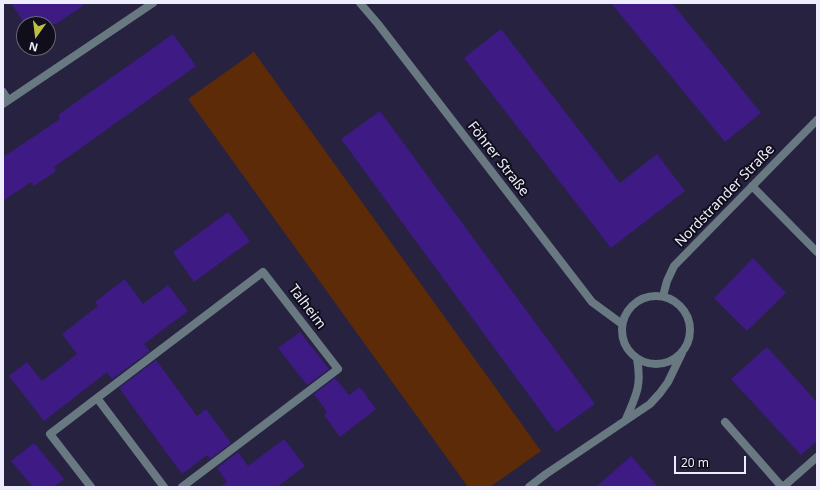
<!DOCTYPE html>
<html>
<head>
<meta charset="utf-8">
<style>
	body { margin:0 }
	#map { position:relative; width:820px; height:490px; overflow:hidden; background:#272240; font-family:"Noto Sans",sans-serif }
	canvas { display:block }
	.frame { position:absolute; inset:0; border:4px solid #eeedfd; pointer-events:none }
	.north { position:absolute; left:16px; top:16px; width:40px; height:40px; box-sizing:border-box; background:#100e1b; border:1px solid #696775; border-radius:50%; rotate:194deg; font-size:11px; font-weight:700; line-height:16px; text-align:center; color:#eeedfd }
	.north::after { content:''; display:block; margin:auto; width:14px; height:18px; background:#bdbf43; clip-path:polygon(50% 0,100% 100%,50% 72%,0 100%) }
	.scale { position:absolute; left:674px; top:456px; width:72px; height:18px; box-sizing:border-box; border:2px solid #eeedfd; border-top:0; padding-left:5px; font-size:12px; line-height:14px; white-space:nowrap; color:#eeedfd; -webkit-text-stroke:3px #100e1b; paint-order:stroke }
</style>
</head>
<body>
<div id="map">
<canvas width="820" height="490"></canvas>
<div class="frame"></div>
<div class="north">N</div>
<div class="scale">20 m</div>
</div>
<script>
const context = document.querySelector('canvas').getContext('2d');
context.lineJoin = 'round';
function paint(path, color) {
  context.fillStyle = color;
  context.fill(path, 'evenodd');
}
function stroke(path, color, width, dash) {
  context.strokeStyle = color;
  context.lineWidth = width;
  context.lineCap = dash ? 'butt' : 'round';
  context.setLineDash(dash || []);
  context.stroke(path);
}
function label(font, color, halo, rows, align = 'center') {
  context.font = font + ' "Noto Sans",sans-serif';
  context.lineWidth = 4;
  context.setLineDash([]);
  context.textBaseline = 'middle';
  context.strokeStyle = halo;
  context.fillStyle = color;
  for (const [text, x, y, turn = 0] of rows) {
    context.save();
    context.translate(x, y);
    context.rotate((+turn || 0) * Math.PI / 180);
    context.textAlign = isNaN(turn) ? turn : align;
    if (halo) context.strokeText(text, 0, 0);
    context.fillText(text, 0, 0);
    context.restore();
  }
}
const green = new Path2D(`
	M 254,52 L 541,451 L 490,487 L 468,487 L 188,99 Z`);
const building = new Path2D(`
	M 11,3 L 87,3 L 56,24 L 25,24 Z
	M 611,3 L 672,3 L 761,113 L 725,142 Z
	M 501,29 L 620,183 L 657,154 L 685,191 L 611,248 L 464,58 Z
	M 173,34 L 196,66 L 54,167 L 56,171 L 34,186 L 31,182 L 3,201 L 3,157 L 60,119 L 58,115 Z
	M 380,111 L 595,404 L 556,432 L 341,139 Z
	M 228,212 L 250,241 L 194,282 L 173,252 Z
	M 753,258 L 786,293 L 747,331 L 714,298 Z
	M 125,279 L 143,304 L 168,285 L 188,311 L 144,344 L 150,351 L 112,379 L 107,372 L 44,421 L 9,376 L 27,362 L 42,381 L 77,354 L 62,334 L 98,306 L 95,302 Z
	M 300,332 L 329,369 L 307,385 L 278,348 Z
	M 767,347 L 817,402 L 817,441 L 801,455 L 731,379 Z
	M 156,360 L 197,416 L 206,409 L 231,443 L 210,459 L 207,455 L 182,474 L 119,388 Z
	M 335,378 L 349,395 L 360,387 L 376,409 L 340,437 L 324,415 L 327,412 L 314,394 Z
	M 284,439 L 305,466 L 277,487 L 220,487 L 227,482 L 217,468 L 238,452 L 248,466 Z
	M 34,443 L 64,479 L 54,487 L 33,487 L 11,461 Z
	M 631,456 L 658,487 L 596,487 Z`);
const street = new Path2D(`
	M 360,3 L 378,24 L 592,302 L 622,324
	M 3,92 L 8,100
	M 3,104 L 153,3
	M 752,186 L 817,252
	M622 330a34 34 0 1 1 68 0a34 34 0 1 1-68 0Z
	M 663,296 L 667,281 L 674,266 L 817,120
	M 97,398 L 263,272 L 338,369 L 182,487
	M 626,419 C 636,395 642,386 637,359
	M 725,422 L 782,487
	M 91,487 L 50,434 L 97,398 L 164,487
	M 529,487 L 546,474 L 650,404 L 660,393 L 668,382 L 682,353
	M 783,487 L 817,457`);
const streetNames = [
	["Föhrer Straße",498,159,52],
	["Nordstrander Straße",725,196,-46],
	["Talheim",307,307,53]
];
paint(green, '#5d2b07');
paint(building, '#3e1a84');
stroke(street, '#687982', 8);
label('14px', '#eeedfd', '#100e1b', streetNames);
</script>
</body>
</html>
